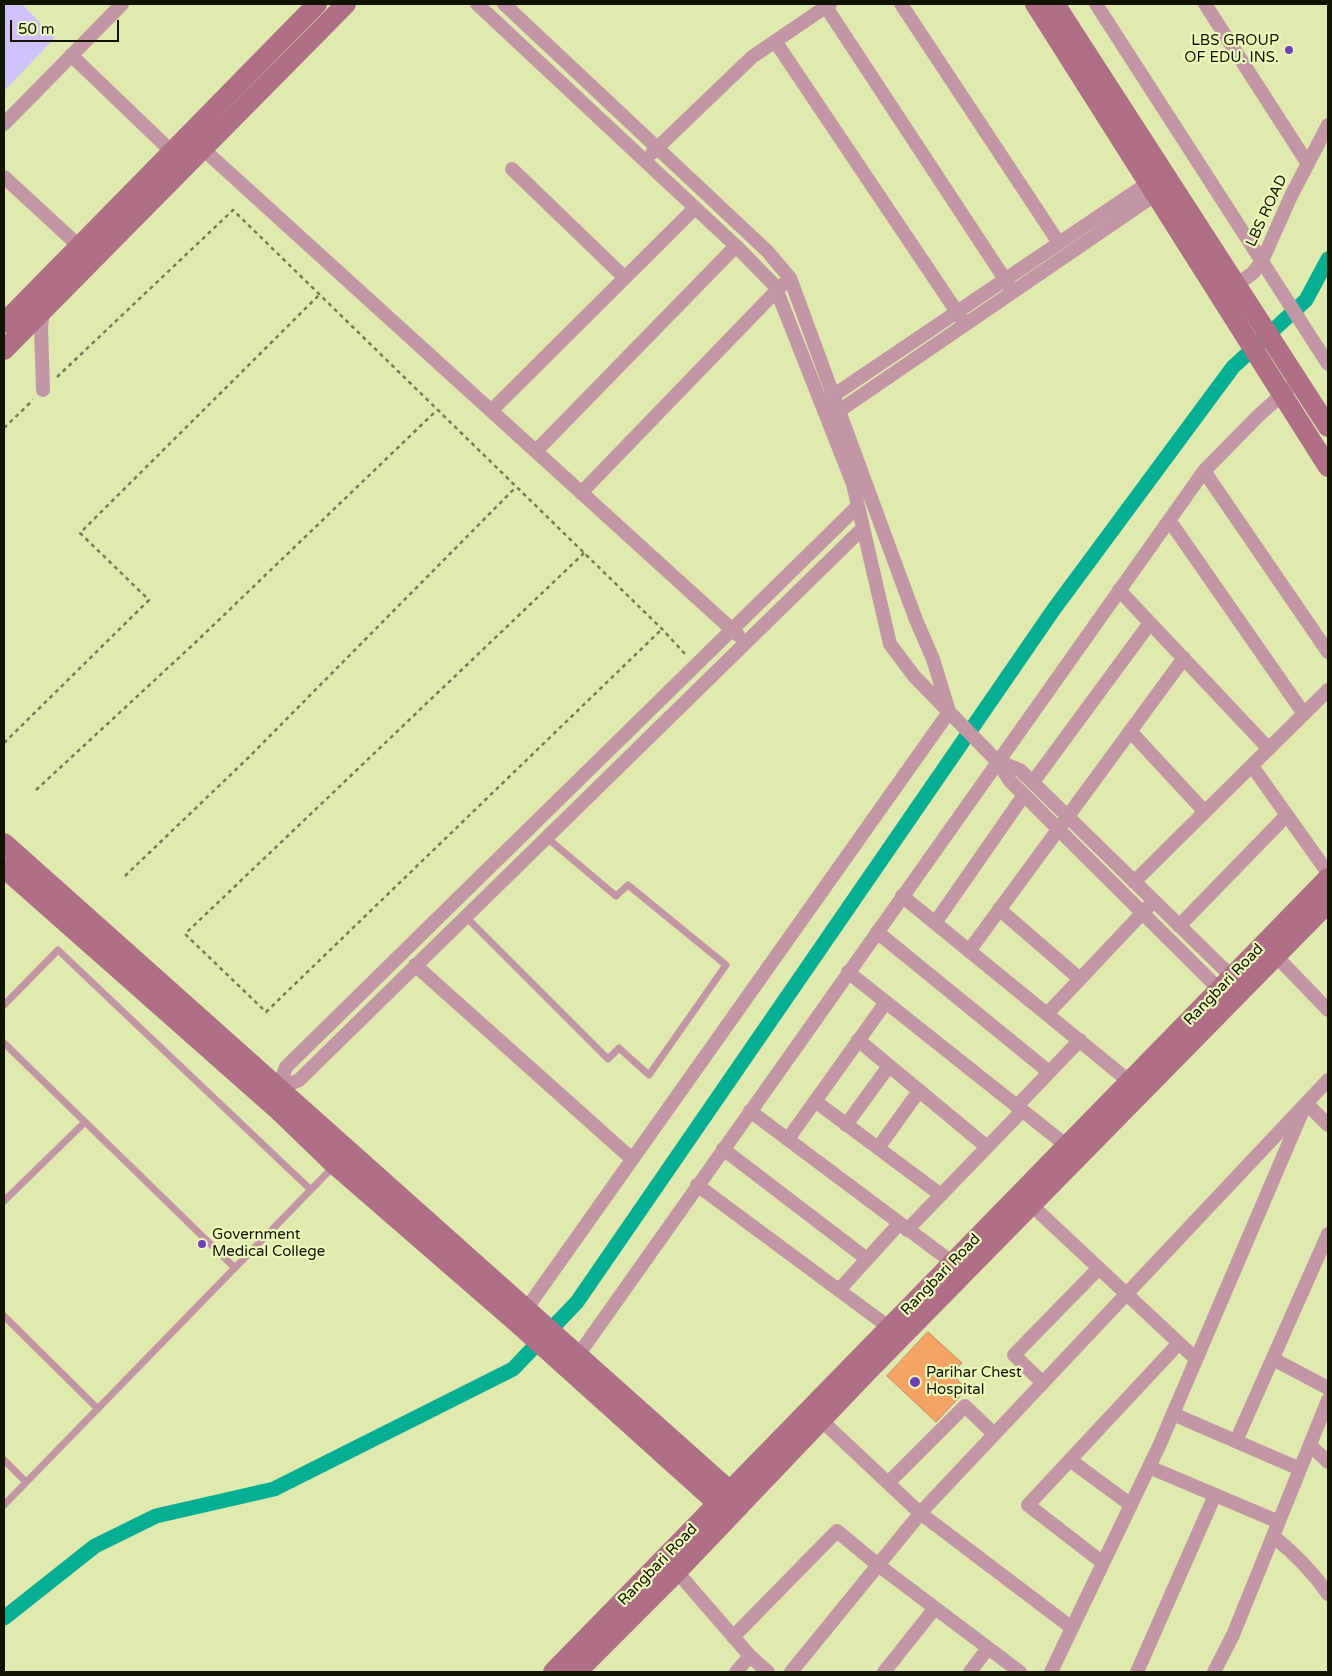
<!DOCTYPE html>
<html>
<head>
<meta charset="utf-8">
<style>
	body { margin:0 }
	#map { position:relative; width:1332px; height:1676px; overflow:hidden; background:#e0eaae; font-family:"Varela Round",sans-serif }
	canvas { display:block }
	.frame { position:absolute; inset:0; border:5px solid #111401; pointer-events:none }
	.scale { position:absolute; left:10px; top:20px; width:109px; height:22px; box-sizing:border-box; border:2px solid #111401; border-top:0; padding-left:6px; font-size:15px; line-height:18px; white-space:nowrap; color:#111401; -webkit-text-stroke:4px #edf8bb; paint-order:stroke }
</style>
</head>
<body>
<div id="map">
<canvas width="1332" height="1676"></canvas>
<div class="frame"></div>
<div class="scale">50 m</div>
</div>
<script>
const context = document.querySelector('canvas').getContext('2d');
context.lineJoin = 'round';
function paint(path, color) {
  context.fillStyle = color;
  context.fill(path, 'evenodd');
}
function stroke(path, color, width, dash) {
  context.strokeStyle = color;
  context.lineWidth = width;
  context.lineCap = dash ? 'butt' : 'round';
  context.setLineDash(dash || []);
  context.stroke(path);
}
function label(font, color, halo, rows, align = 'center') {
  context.font = font + ' "Varela Round",sans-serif';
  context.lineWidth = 4.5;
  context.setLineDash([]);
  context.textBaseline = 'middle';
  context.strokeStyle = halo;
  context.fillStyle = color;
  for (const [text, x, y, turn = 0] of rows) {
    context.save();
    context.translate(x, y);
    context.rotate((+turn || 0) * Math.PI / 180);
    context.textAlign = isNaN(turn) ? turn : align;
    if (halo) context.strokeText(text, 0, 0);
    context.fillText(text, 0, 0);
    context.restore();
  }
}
const green = new Path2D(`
	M 4,4 L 22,4 L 55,38 L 4,91 Z`);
const canal = new Path2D(`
	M 4,1618 L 95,1546 L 156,1516 L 274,1489 L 513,1369 L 577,1302 L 1054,609 L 1233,367 L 1306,300 L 1328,259`);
const building = new Path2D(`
	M 928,1332 L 962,1363 L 951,1374 L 967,1389 L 936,1422 L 887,1376 Z`);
const path = new Path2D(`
	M 57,377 L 233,210 L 662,629 L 686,655
	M 4,428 L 33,400
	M 584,553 L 185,934 L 266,1012 L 662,629
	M 4,743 L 149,600 L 80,533 L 319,295
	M 36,790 L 198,640 L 437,410
	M 125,876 L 248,758 L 516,487`);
const lane = new Path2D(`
	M 465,916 L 608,1059 L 619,1048 L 649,1075 L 726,965 L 628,885 L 616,896 L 546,837
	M 4,1005 L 58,950 L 311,1190
	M 4,1043 L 235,1268
	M 4,1201 L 85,1122
	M 4,1316 L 98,1409
	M 4,1460 L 26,1482
	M 4,1505 L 334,1166`);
const street = new Path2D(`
	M 477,4 L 736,246 L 775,286 L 853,484 L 890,644 L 914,676 L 997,761 L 1010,781 L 1220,990
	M 504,4 L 767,251 L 790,278 L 916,620 L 933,659 L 948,708
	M 901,4 L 1059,243
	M 1096,4 L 1328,364
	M 1205,4 L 1308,164
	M 826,7 L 1010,287
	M 775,41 L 961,318
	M 71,55 L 172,152
	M 4,124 L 122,4
	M 203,149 L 738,635
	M 652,153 L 752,57 L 830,4
	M 512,169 L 625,278
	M 4,177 L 79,246
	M 1229,290 L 1253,273 L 1262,261 L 1291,196 L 1328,125
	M 43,390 L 41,328 L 43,309
	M 828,399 L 1154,179
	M 491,411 L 695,208
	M 833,415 L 1162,190
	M 536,451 L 736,246
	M 1204,471 L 1328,652
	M 581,493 L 782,285
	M 1169,520 L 1304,714
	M 1119,590 L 1269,749
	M 1130,731 L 1205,812
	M 997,761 L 1020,770 L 1232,977
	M 1252,766 L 1328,873
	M 1033,782 L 1150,623
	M 1134,882 L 1328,690
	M 902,896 L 1130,1082
	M 999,909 L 1080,979
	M 935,923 L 1024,795
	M 1179,926 L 1287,815
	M 877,932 L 1049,1072
	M 969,951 L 1184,658
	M 1276,956 L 1328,1010
	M 415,965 L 632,1159
	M 848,972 L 1067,1146
	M 1047,1014 L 1148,907
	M 858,1040 L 987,1147
	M 278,1089 L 286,1067 L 858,506
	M 278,1089 L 299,1080 L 863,528
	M 815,1101 L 941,1195
	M 1017,1106 L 1080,1040
	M 750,1111 L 953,1263
	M 846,1125 L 889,1066
	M 788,1139 L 886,1002
	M 878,1148 L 919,1091
	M 723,1149 L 867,1259
	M 697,1185 L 890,1328
	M 1026,1200 L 1196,1359
	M 907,1230 L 1022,1111
	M 839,1290 L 899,1224
	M 522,1315 L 949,712
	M 1273,1359 L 1328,1388
	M 574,1361 L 1204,471 L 1258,416 L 1288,389
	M 1043,1383 L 1014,1355 L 1099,1268
	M 1173,1414 L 1300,1469
	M 821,1420 L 920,1513 L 1072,1628
	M 1236,1441 L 1328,1234
	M 1310,1445 L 1328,1462
	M 1070,1460 L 1131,1505
	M 1149,1467 L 1279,1522
	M 888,1483 L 965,1406 L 994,1434
	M 1273,1536 C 1294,1553 1313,1572 1328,1594
	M 1103,1563 L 1028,1505 L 1179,1343
	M 672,1566 L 750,1656 L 768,1672
	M 733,1637 L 837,1531 L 878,1565 L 1020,1672
	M 736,1672 L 750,1656
	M 791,1672 L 923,1510 L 1328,1080
	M 884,1672 L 935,1608
	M 970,1672 L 988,1648
	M 1051,1672 L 1160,1444 L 1306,1103 L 1328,1125
	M 1137,1672 L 1215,1495
	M 1214,1672 L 1233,1635 L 1328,1400`);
const secondary = new Path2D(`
	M 1035,4 L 1328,467
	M 1055,4 L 1328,427
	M 4,323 L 317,4
	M 4,350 L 346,4
	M 4,843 L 739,1499
	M 4,868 L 279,1111 L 335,1165 L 517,1323 L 727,1512
	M 553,1672 L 1328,878
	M 577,1672 L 668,1581 L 869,1370 L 1328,903`);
const markers = [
	[1289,50,5,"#6c40b8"],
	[202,1244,5,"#6c40b8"],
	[915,1382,6,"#6c40b8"]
];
const poiNames = [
	["LBS GROUP",1279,41,"right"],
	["OF EDU. INS.",1279,58,"right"],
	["Government",212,1235],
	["Medical College",212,1252],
	["Parihar Chest",926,1373],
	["Hospital",926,1390]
];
const streetNames = [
	["LBS ROAD",1267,211,-65],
	["Rangbari Road",1224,985,-46],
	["Rangbari Road",941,1275,-46],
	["Rangbari Road",658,1565,-46]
];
paint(green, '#d1c1ff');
stroke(canal, '#06ae93', 15);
paint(building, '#f6a366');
stroke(building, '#bd8a66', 1);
stroke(path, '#757c55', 2.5, [4, 4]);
stroke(lane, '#c296a5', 7);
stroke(street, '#c296a5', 14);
stroke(secondary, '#af7087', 20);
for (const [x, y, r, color] of markers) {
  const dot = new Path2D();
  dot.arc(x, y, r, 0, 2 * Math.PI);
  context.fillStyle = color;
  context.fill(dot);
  stroke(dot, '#edf8bb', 2);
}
label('15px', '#111401', '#edf8bb', poiNames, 'left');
label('15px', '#111401', '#edf8bb', streetNames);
</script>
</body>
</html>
